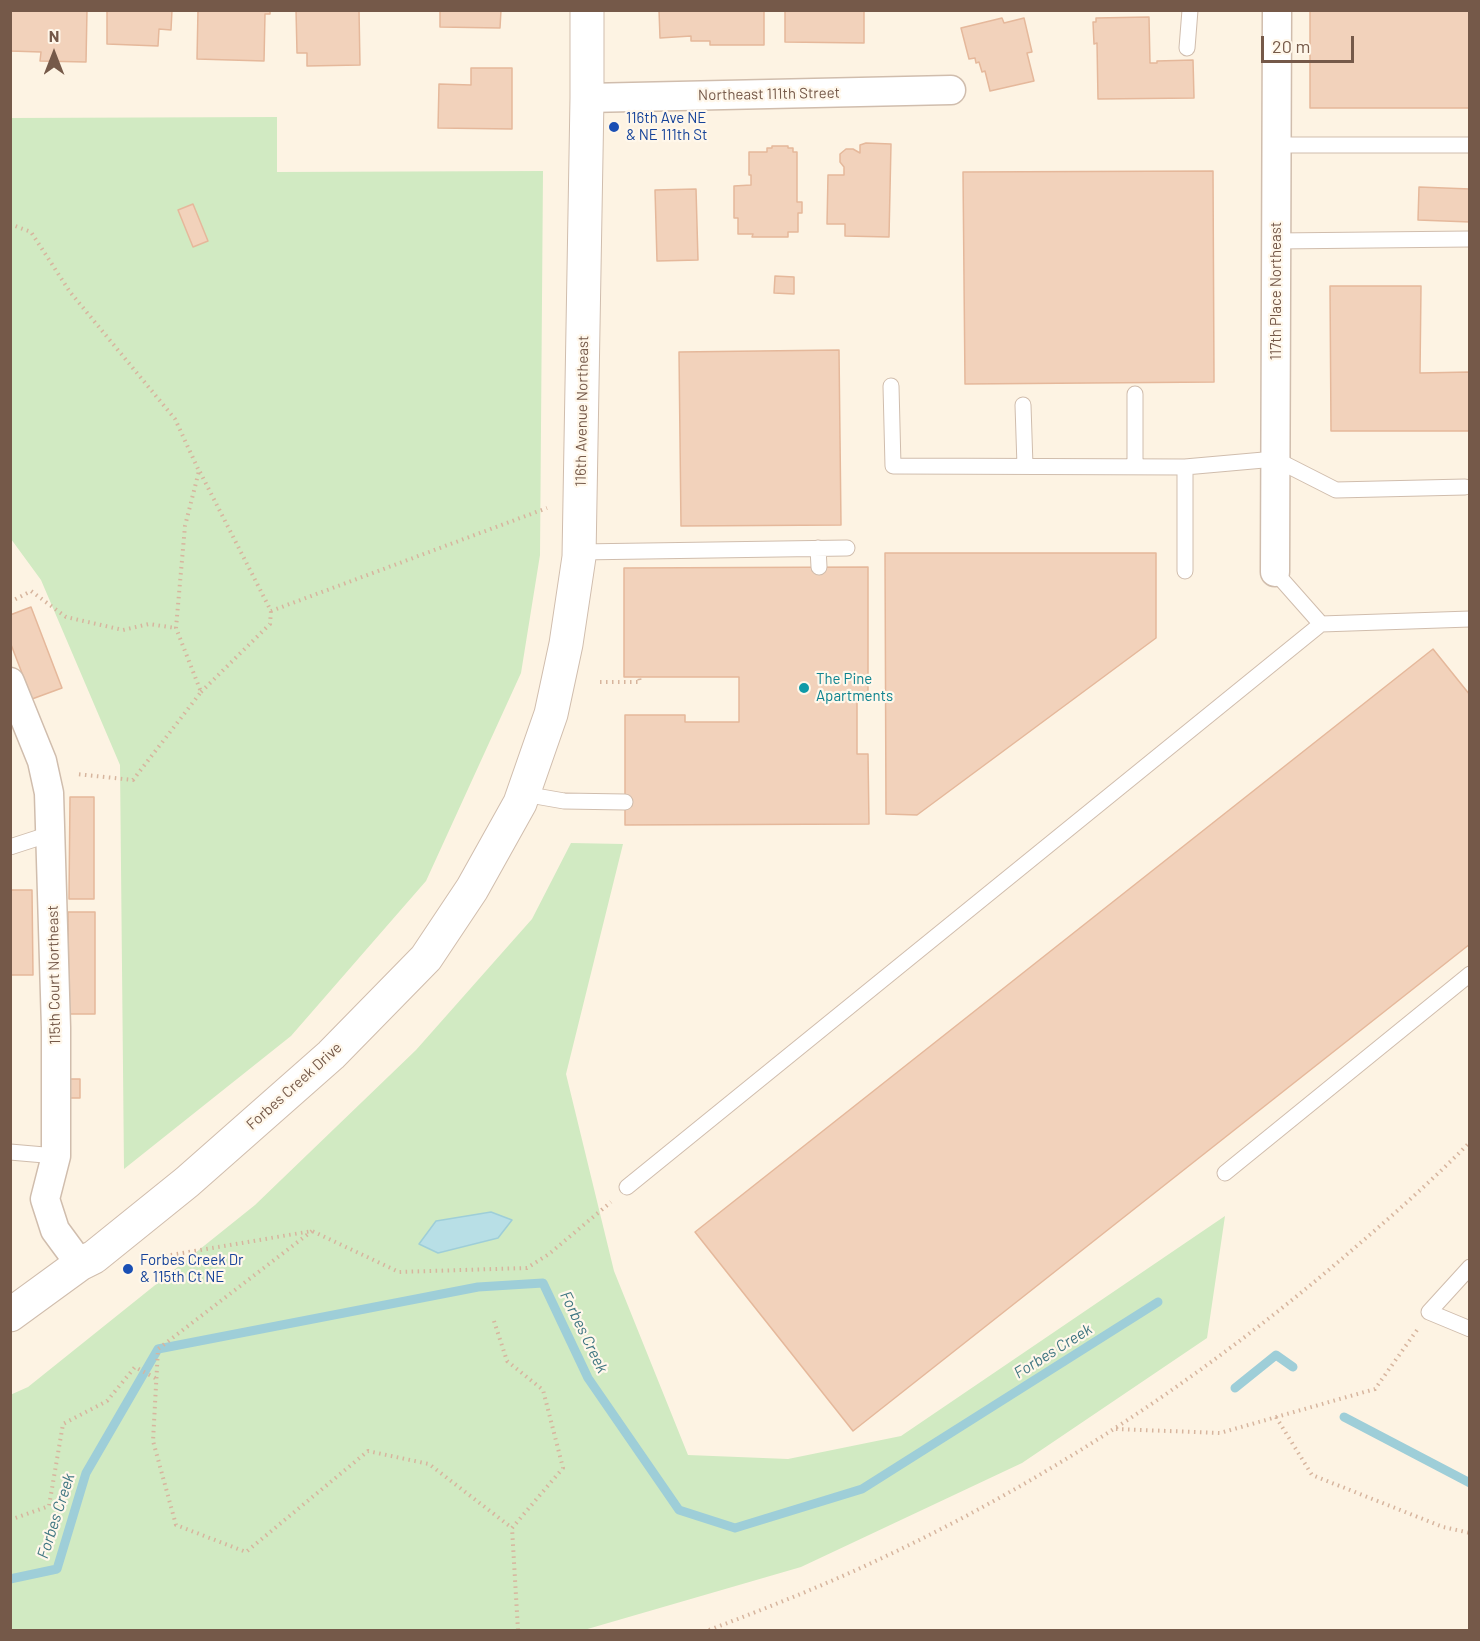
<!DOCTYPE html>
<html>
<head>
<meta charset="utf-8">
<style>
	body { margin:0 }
	#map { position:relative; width:1480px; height:1641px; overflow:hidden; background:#fdf3e3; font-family:Barlow,sans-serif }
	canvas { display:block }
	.frame { position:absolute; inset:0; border:12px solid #755949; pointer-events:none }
	.north { position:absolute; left:24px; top:24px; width:60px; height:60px; -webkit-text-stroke:4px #fff7ea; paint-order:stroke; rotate:0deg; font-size:16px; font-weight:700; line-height:24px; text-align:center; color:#755949 }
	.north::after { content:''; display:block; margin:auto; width:21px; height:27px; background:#755949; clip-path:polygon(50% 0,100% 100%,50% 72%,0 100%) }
	.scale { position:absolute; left:1261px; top:36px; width:93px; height:27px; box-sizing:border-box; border:3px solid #755949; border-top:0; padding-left:8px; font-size:18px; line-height:21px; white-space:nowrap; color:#755949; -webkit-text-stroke:4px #fff7ea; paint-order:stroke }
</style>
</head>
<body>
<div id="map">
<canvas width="1480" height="1641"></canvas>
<div class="frame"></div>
<div class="north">N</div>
<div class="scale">20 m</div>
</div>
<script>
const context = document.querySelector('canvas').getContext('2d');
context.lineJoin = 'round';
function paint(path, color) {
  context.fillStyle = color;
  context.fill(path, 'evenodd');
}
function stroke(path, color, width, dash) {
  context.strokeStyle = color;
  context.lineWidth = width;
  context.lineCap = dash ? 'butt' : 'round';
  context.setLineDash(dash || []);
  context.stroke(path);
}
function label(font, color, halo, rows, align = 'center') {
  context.font = font + ' Barlow,sans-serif';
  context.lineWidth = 4.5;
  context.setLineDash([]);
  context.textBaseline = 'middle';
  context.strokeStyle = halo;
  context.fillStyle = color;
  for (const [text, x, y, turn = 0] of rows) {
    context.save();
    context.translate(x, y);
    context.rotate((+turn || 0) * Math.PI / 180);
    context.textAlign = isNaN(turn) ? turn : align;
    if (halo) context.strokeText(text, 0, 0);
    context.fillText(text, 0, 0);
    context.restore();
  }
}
const green = new Path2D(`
	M 277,117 L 277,172 L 543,171 L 540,555 L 521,673 L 426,881 L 291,1036 L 124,1169 L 120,765 L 41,580 L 11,539 L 11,118 Z
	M 571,843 L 623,844 L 566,1074 L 614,1271 L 688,1455 L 788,1459 L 901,1436 L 1225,1216 L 1207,1338 L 1022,1463 L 801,1567 L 584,1630 L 11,1630 L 10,1395 L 28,1387 L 255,1205 L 416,1050 L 532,919 Z`);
const water = new Path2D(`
	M 491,1212 L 512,1220 L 498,1238 L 438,1253 L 419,1244 L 436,1221 Z`);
const stream = new Path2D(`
	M 1235,1388 L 1276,1355 L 1293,1367
	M 1344,1417 L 1470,1483
	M 10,1579 L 57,1569 L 86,1473 L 158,1349 L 478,1287 L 543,1283 L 588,1378 L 679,1510 L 735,1528 L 862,1489 L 1158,1302`);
const building = new Path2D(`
	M 10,10 L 87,10 L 86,62 L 40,61 L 41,52 L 10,51 Z
	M 107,10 L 172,10 L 171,30 L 159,29 L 158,46 L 107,44 Z
	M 198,10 L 270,10 L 270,14 L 265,14 L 264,61 L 197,59 Z
	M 296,10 L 359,10 L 360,65 L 307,66 L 307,53 L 297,53 Z
	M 440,10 L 501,10 L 500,28 L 440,27 Z
	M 659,10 L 764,10 L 764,45 L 710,45 L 710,41 L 691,41 L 691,36 L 660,38 Z
	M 785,10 L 864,10 L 864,43 L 785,42 Z
	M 1310,10 L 1470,10 L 1470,108 L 1310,108 Z
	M 1149,17 L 1150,63 L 1157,63 L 1157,61 L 1193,60 L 1194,98 L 1098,99 L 1097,43 L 1094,44 L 1093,22 L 1096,22 L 1096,18 Z
	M 1002,18 L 1004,23 L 1024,18 L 1032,52 L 1027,53 L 1034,81 L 990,91 L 985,71 L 982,72 L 979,62 L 976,63 L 975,58 L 969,59 L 961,28 Z
	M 471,68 L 512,68 L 512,129 L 438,128 L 439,84 L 471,85 Z
	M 866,143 L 891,144 L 889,237 L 845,236 L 845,224 L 827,224 L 828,175 L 844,175 L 844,167 L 840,162 L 840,154 L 846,149 L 853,149 L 860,153 L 860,145 Z
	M 772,146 L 788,146 L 788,148 L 793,148 L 793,152 L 797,152 L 797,202 L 802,202 L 802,213 L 798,213 L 798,232 L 788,232 L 788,237 L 752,237 L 753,234 L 738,234 L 738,218 L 734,218 L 734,186 L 751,185 L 751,175 L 749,175 L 749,152 L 767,152 L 767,148 L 772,148 Z
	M 1213,171 L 1214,382 L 965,384 L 963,172 Z
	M 1419,187 L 1470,189 L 1470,222 L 1418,220 Z
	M 696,189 L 698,260 L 657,261 L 655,190 Z
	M 193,204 L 208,241 L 193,247 L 178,210 Z
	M 775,276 L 794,277 L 794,294 L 774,293 Z
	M 1330,286 L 1421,286 L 1420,373 L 1470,372 L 1470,431 L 1331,431 Z
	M 839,350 L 841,525 L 681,526 L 679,352 Z
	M 885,553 L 1156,553 L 1156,638 L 917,815 L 886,814 Z
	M 868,567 L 868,700 L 857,700 L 857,754 L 868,754 L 869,824 L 625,825 L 625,715 L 685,715 L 685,722 L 739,722 L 739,677 L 624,677 L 624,568 Z
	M 31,607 L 62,688 L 32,699 L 10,642 L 10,615 Z
	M 1433,649 L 1470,695 L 1470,944 L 853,1431 L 695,1232 Z
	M 70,797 L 94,797 L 94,899 L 69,899 Z
	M 10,890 L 32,890 L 33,975 L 10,975 Z
	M 68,912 L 95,912 L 95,1014 L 69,1014 Z
	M 69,1079 L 80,1079 L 80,1098 L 69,1098 Z`);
const path = new Path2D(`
	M 10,224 L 31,232 L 70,292 L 175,419 L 199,471 L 185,526 L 176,628 L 201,692 L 133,780 L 76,774
	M 200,472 L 271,611 L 547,508
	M 10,602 L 31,591 L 66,617 L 123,630 L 149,624 L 176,628
	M 600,682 L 640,682 L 639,677
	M 201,692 L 270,624 L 271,611
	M 312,1231 L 158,1349 L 153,1441 L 176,1525 L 246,1552 L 368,1451 L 429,1464 L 512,1528
	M 147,1257 L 159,1257 L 312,1231 L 399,1272 L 527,1268 L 549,1254 L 611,1202
	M 494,1321 L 507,1361 L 543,1390 L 563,1468 L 512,1528 L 518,1630
	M 1276,1417 L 1312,1475 L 1443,1527 L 1470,1533
	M 1116,1429 L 1220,1433 L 1375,1389 L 1417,1330
	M 10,1520 L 49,1506 L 63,1424 L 107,1401 L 135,1367 L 157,1379
	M 709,1630 C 767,1608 825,1585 882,1558 C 1044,1482 1194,1383 1331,1268 C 1378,1228 1426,1187 1470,1142`);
const service = new Path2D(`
	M 1187,48 L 1190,10
	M 1276,145 L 1470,145
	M 1276,241 L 1470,239
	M 891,386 L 893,466 L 1185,467 L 1275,459 L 1336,490 L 1465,487
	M 1135,394 L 1135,467
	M 1023,405 L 1025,466
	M 1185,467 L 1185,571
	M 818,548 L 819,567
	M 579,552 L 847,548
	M 1321,624 L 1470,619
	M 524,794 L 564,801 L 625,802
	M 10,847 L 50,834
	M 10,1152 L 56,1156
	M 1225,1173 L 1470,974
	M 627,1187 L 1321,624 L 1275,572
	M 1470,1267 L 1429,1312 L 1470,1329`);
const minor = new Path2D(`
	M 587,98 L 951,90
	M 1275,572 L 1277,10
	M 10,682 L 42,761 L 49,793 L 56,1028 L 56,1156 L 45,1199 L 55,1230 L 80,1264`);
const tertiary = new Path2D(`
	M 10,1315 L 80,1264 L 94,1257 L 187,1182 L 331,1055 L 426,958 L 472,889 L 520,803 L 551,714 L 566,644 L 579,557 L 587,98 L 587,10`);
const markers = [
	[614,127,6,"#1a4fb4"],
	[804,688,6,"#0f9aa8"],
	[128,1269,6,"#1a4fb4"]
];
const streetNames = [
	["Northeast 111th Street",769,94,-1],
	["117th Place Northeast",1276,291,-90],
	["116th Avenue Northeast",582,411,-89],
	["115th Court Northeast",54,975,-91],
	["Forbes Creek Drive",294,1086,-42]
];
const transitNames = [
	["116th Ave NE",626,118],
	["& NE 111th St",626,135],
	["Forbes Creek Dr",140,1260],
	["& 115th Ct NE",140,1277]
];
const cultureNames = [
	["The Pine",816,679],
	["Apartments",816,696]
];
const waterNames = [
	["Forbes Creek",584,1332,64],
	["Forbes Creek",1053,1351,-32],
	["Forbes Creek",56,1516,-72]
];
paint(green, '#d1eac2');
paint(water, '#b8dfe6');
stroke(water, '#9eced8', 1.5);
stroke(stream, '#9eced8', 9);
paint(building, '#f2d2bb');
stroke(building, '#e5b89b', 1.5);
stroke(service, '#d0bdad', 17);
stroke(minor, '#d0bdad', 31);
stroke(tertiary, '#d0bdad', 35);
stroke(path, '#d7b59e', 4, [1.5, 4.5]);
stroke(service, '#fff', 15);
stroke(minor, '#fff', 28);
stroke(tertiary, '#fff', 33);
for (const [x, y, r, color] of markers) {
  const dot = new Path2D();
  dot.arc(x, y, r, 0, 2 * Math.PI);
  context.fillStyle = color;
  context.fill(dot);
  stroke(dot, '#fff7ea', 2);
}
label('15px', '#755949', '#fff7ea', streetNames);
label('15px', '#164399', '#fff7ea', transitNames, 'left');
label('15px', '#0d838f', '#fff7ea', cultureNames, 'left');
label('italic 16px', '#3f7682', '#fff7ea', waterNames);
</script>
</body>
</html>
